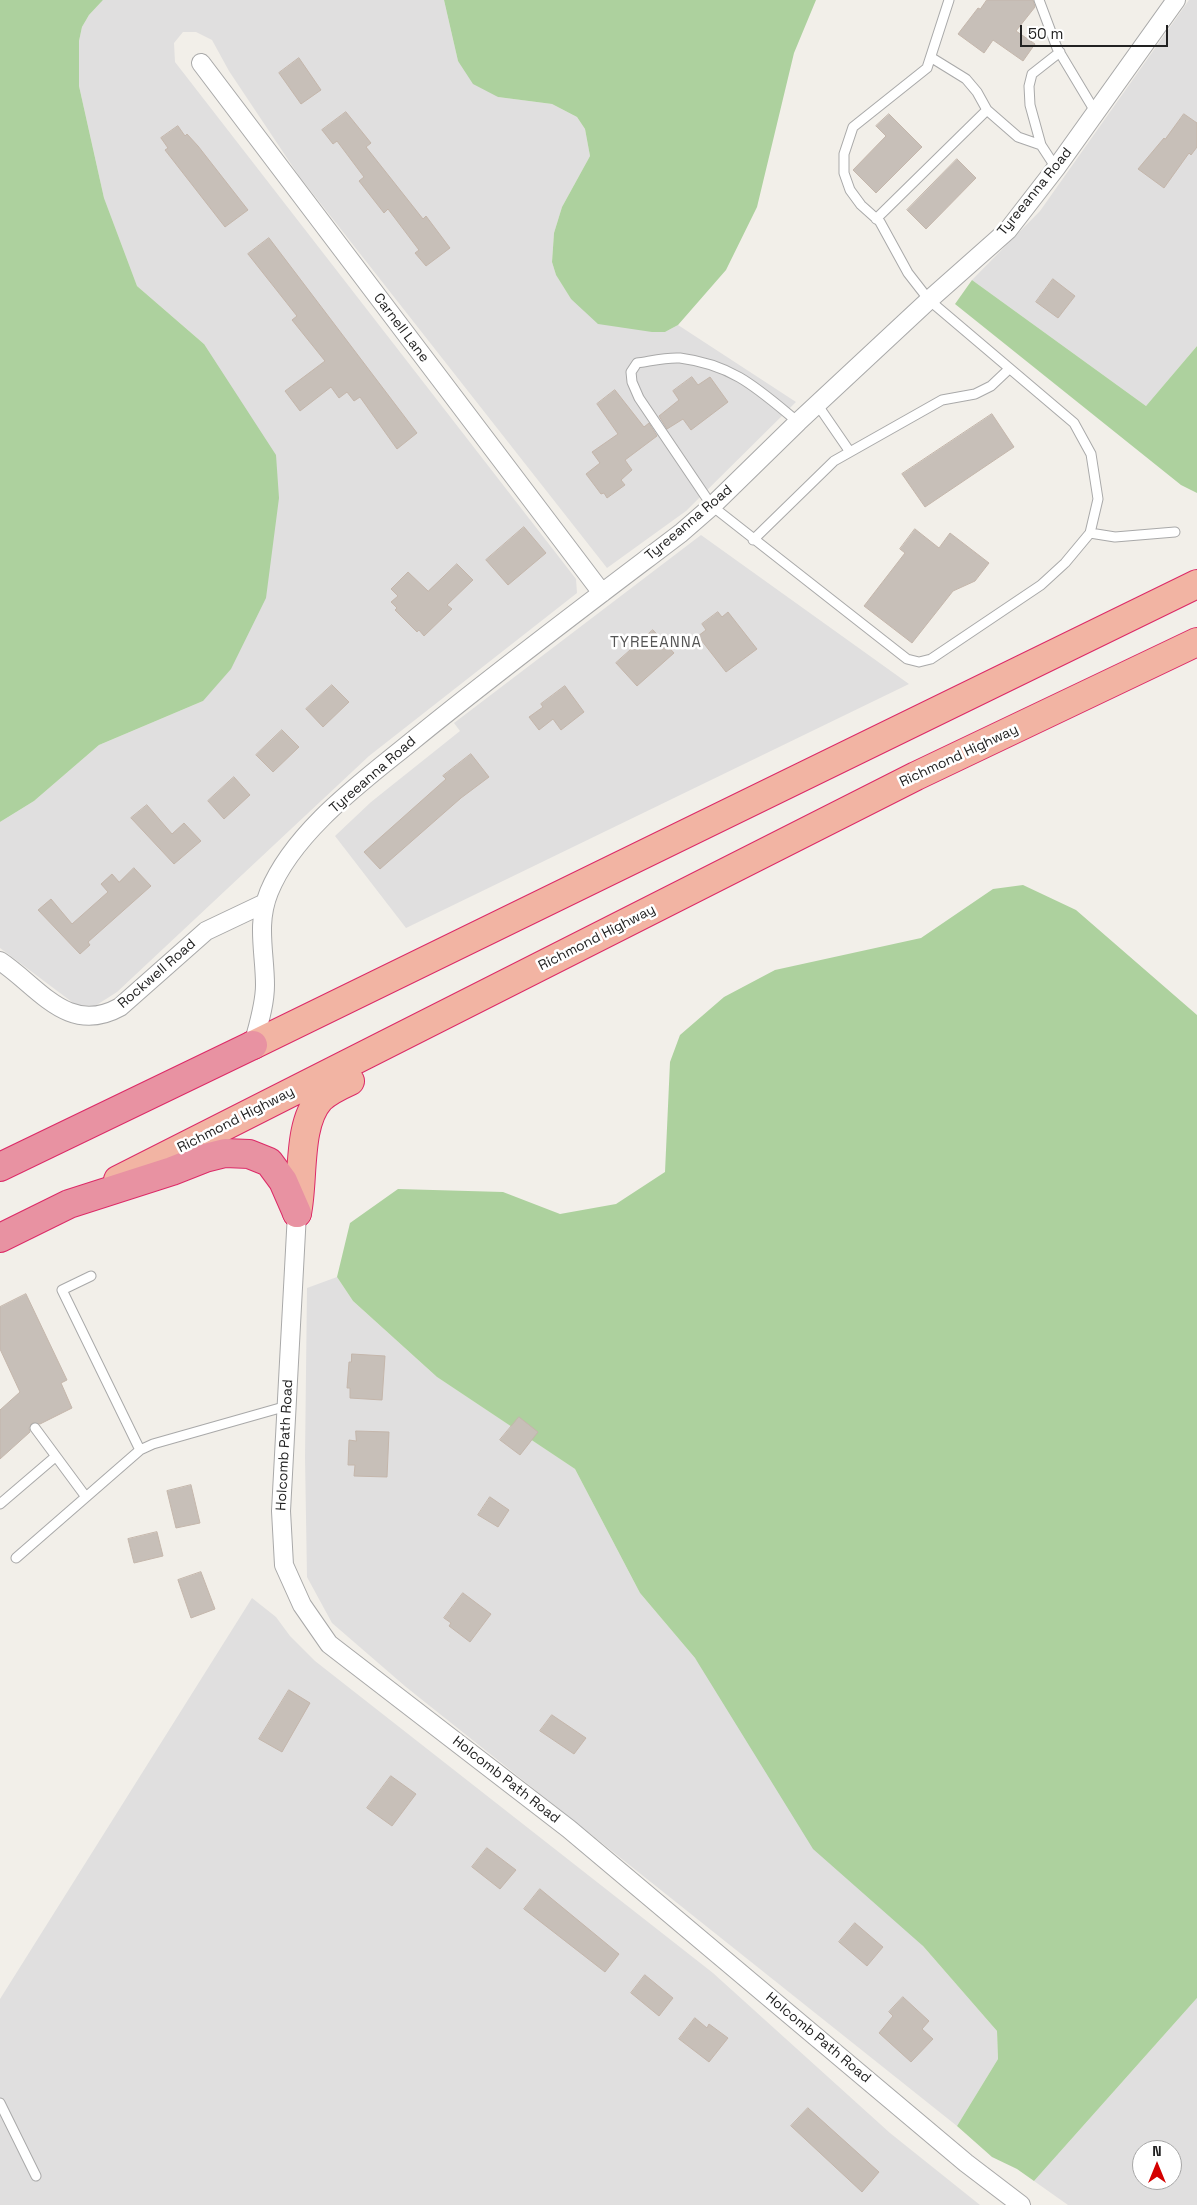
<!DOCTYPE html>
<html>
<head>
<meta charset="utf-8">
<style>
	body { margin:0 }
	#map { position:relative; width:1197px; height:2205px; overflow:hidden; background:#f2efe9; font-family:"Space Grotesk",sans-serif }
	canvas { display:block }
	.north { position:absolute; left:1132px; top:2140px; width:50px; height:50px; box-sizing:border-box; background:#fff; border:1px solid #a7a7a7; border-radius:50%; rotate:0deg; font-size:14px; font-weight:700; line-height:20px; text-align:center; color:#222 }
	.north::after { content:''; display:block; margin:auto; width:18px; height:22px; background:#d40000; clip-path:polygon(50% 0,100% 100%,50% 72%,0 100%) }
	.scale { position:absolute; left:1020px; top:25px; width:148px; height:22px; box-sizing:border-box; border:2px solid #222; border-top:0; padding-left:6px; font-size:15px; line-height:18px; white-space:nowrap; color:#222; -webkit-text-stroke:4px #fff; paint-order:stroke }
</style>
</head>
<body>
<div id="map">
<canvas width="1197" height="2205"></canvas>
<div class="north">N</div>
<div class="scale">50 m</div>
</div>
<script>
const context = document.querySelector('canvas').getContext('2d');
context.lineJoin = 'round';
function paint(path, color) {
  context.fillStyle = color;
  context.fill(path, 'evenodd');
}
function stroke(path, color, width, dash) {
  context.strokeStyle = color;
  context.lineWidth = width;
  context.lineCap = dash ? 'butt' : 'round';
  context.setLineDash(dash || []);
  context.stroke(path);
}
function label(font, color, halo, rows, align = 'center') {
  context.font = font + ' "Space Grotesk",sans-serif';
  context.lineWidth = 5;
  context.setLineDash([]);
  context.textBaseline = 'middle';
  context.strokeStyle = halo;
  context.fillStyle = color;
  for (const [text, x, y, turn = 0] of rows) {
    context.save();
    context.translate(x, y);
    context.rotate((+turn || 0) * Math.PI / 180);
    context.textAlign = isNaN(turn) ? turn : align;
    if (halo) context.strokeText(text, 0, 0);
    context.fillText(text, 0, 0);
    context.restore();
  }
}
const residential = new Path2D(`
	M 103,0 L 444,0 L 458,61 L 498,97 L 552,104 L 577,117 L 585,129 L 590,156 L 562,207 L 554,233 L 552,262 L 556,275 L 571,299 L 665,332 L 678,325 L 796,402 L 686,511 L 607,568 L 299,176 L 229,71 L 212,40 L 196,32 L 183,32 L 174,43 L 175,62 L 576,579 L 577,593 L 369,756 L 117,992 L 95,1006 L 76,1005 L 0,948 L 0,822 L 34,801 L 99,745 L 203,701 L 204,344 L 137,286 L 104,198 L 79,86 L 79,41 L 82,27 L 89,15 Z
	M 1189,0 L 1197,0 L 1197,346 L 1146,406 L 972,280 L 1040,211 Z
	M 701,535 L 909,684 L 406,928 L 335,836 L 371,802 L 460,731 L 454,723 Z
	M 337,1277 L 353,1301 L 437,1377 L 575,1469 L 640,1593 L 695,1658 L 923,1946 L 997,2031 L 998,2059 L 957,2126 L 406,1687 L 332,1623 L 307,1577 L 305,1457 L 307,1288 Z
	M 252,1598 L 276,1617 L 290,1636 L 315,1661 L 713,1973 L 890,2133 L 980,2205 L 0,2205 L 0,1999 Z
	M 1197,1998 L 1197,2205 L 1068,2205 L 1034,2181 ZM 1142,2150 L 1172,2150 L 1172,2180 L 1142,2180 Z`);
const forest = new Path2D(`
	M 0,0 L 103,0 L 89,15 L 82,27 L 79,41 L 79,86 L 104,198 L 137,286 L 204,344 L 276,455 L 279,498 L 266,598 L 231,669 L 203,701 L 99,745 L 34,801 L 0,822 Z
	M 444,0 L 816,0 L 794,53 L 757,207 L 726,270 L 678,325 L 665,332 L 652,332 L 598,324 L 571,299 L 556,275 L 552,262 L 554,233 L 562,207 L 590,156 L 585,129 L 577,117 L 552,104 L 498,97 L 473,84 L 458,61 Z
	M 972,280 L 1146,406 L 1197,346 L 1197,493 L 1181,485 L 955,304 Z
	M 1023,885 L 1076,910 L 1197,1015 L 1197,1998 L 1034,2181 L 1017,2169 L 992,2157 L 957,2126 L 998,2059 L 997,2031 L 923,1946 L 813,1849 L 695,1658 L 640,1593 L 575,1469 L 437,1377 L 353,1301 L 337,1277 L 350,1223 L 398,1189 L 503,1192 L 560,1214 L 616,1204 L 665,1172 L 670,1062 L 680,1035 L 724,997 L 775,970 L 921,938 L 993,889 Z`);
const building = new Path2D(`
	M 987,0 L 1033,0 L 1035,7 L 1016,31 L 1035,44 L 1023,61 L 993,40 L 984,53 L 958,34 L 978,8 L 980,9 Z
	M 299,58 L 321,90 L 301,104 L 279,73 Z
	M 346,112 L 371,143 L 366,147 L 423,219 L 426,216 L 450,248 L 426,266 L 415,253 L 419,250 L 388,209 L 384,213 L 359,181 L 364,177 L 337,141 L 333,144 L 322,130 Z
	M 889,114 L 922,147 L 876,193 L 853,170 L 886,136 L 876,126 Z
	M 1184,114 L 1197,123 L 1197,147 L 1191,155 L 1189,153 L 1164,188 L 1138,169 L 1164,138 L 1165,139 Z
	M 178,126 L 185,136 L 187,134 L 198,146 L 248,210 L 225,227 L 165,150 L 168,148 L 161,138 Z
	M 957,159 L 976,178 L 926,229 L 907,210 Z
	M 269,238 L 417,433 L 397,449 L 360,397 L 354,401 L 347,392 L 339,398 L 331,387 L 300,411 L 285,391 L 325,361 L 292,320 L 297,316 L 248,254 Z
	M 1053,279 L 1075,296 L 1058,318 L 1036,302 Z
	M 692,377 L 698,385 L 710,377 L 728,402 L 691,430 L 683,419 L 667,429 L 659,416 L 679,400 L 673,391 Z
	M 615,390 L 644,427 L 649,423 L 657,436 L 625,460 L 632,470 L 621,480 L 625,485 L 607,498 L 604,493 L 601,494 L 586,474 L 600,463 L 592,452 L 618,434 L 597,404 Z
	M 992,414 L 1014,447 L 925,507 L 902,474 Z
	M 524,527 L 546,553 L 508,585 L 486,560 Z
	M 915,529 L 939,548 L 950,533 L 989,563 L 975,581 L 953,591 L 912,643 L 864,606 L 905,553 L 900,549 Z
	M 457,564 L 473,580 L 447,605 L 452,609 L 424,636 L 419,630 L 417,632 L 395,610 L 397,608 L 391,602 L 398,596 L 391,589 L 408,572 L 428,591 Z
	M 718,612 L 722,617 L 728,612 L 757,649 L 726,672 L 698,636 L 706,630 L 702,624 Z
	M 653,630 L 674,653 L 637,686 L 616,663 Z
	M 332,685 L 349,702 L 323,727 L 306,709 Z
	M 565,686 L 584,712 L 561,730 L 553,719 L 539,730 L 529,717 L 543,707 L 541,704 Z
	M 282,730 L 299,747 L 273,772 L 256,755 Z
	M 471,754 L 489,777 L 461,798 L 380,869 L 364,852 L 446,779 L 443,776 Z
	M 234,777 L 250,795 L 224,819 L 208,801 Z
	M 147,805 L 172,834 L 184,823 L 201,841 L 174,864 L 131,818 Z
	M 134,868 L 151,886 L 88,942 L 90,945 L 80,954 L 38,910 L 51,899 L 72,924 L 108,892 L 101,884 L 112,874 L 119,882 Z
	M 26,1294 L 67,1380 L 61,1383 L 72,1408 L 40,1424 L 32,1423 L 29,1428 L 30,1432 L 0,1459 L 0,1410 L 20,1392 L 0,1349 L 0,1307 Z
	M 352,1354 L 385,1356 L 382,1400 L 350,1398 L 350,1388 L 347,1388 L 349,1362 L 351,1362 Z
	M 519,1417 L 538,1432 L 520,1455 L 500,1440 Z
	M 356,1431 L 389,1432 L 387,1477 L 354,1476 L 355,1465 L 348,1465 L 349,1440 L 356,1441 Z
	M 191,1485 L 200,1523 L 176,1528 L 167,1491 Z
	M 490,1497 L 509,1510 L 498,1527 L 478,1515 Z
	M 157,1532 L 163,1556 L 134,1563 L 128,1539 Z
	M 201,1572 L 215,1609 L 191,1618 L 178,1580 Z
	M 463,1593 L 491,1614 L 470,1642 L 449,1626 L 451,1623 L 444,1618 Z
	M 289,1690 L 310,1703 L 282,1752 L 259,1739 Z
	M 552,1715 L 586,1738 L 574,1754 L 540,1731 Z
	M 391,1776 L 416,1794 L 392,1826 L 367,1808 Z
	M 487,1848 L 516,1870 L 500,1889 L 472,1867 Z
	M 540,1889 L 619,1954 L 605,1972 L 524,1909 Z
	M 855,1923 L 883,1947 L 867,1966 L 839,1942 Z
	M 645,1975 L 673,1998 L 659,2016 L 631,1993 Z
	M 903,1997 L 929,2021 L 922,2029 L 933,2039 L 911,2062 L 879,2033 L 893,2016 L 889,2012 Z
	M 695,2018 L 707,2028 L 709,2024 L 728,2038 L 709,2062 L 679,2039 Z
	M 808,2108 L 879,2172 L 862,2192 L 791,2126 Z`);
const service = new Path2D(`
	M 1039,0 L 1057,48 L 1096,113
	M 932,58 L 966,79 L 977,92 L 987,110 L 1018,137 L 1041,145
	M 1056,168 L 1041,145 L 1030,105 L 1029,86 L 1032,74 L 1060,52
	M 876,219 L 987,110
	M 817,404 L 850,452
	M 798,422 C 758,389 734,365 680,358 C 667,357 651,361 637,363 L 631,372 L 632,382 L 639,398 L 712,506 L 907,659 L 919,662 L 931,659 L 1041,585 L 1065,563 L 1090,533 L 1098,499 L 1091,454 L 1074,423 L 929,300 L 908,273 L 880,222 L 861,205 L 850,190 L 844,173 L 844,154 L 853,127 L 927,68 L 949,0
	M 1090,533 L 1115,537 L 1175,532
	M 753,540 L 834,461 L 942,400 L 975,394 L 991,386 L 1009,369
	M 91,1276 L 62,1290 L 140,1450
	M 35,1428 L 86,1497
	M 0,1504 L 55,1457
	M 16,1558 L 140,1450 L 153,1444 L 287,1406
	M 0,2103 L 36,2176`);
const minor = new Path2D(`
	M 201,63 L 602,593
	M 0,961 C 39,987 68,1036 120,1007 L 206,931 L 265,903
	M 253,1045 C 258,1026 265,1005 265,985 C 265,953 256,924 269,892 C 294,831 362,782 411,742 C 499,670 590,602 681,533 L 712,506 L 798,422 L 929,300 L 1008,230 L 1056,168 L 1176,0
	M 297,1213 L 281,1511 L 284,1565 L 302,1605 L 329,1644 L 569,1829 L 966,2163 L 1021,2205`);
const trunk = new Path2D(`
	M 253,1045 L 1197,584
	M 118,1180 L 916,776 L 1197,642
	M 297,1213 C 304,1180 297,1124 320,1099 C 328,1091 339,1086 350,1081`);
const motorway = new Path2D(`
	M 0,1167 L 253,1045
	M 0,1238 L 69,1204 L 172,1171 L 205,1158 L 225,1153 L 249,1154 L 269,1162 L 283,1181 L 297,1213`);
const streetNames = [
	["Tyreeanna Road",1035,192,-51],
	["Carnell Lane",401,328,53],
	["Tyreeanna Road",689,523,-40],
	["Richmond Highway",959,756,-25],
	["Tyreeanna Road",373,775,-41],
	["Richmond Highway",597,938,-27],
	["Rockwell Road",157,974,-41],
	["Richmond Highway",236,1120,-27],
	["Holcomb Path Road",285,1445,-87],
	["Holcomb Path Road",506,1780,38],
	["Holcomb Path Road",818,2038,40]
];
const neighbourhoodNames = [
	["TYREEANNA",656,643]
];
paint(residential, '#e0dfdf');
paint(forest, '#add19e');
paint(building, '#c7bfb8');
stroke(building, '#c4b6ab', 1);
stroke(service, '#a9a9a9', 11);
stroke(minor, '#a9a9a9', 20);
stroke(trunk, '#dc2a67', 30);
stroke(motorway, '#dc2a67', 30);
stroke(service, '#fff', 9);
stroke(minor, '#fff', 18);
stroke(trunk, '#f2b4a3', 28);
stroke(motorway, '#e892a2', 28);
label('14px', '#222', '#fff', streetNames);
context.letterSpacing = '1px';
label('15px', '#555', '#fff', neighbourhoodNames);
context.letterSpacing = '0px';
</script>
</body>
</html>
